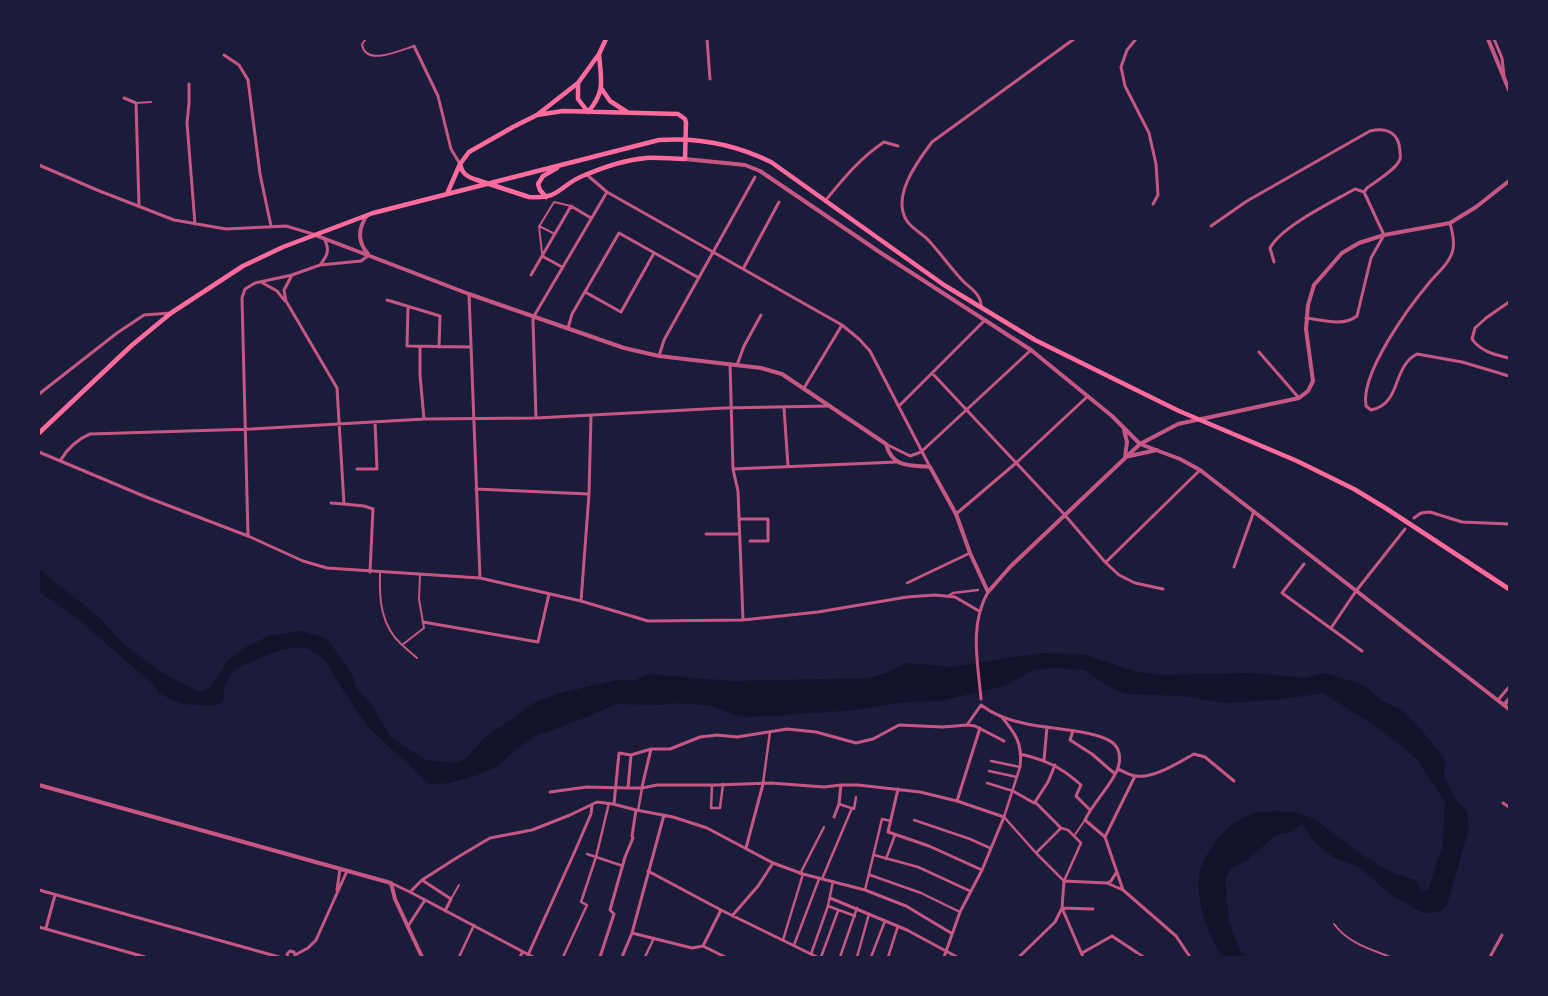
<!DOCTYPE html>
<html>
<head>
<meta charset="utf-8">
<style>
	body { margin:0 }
	#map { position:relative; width:1548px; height:996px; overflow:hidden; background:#1b1b3a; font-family:"Exo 2",sans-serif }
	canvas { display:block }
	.frame { position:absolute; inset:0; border:40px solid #1b1b3a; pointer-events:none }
</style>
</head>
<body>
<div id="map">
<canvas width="1548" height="996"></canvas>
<div class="frame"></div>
</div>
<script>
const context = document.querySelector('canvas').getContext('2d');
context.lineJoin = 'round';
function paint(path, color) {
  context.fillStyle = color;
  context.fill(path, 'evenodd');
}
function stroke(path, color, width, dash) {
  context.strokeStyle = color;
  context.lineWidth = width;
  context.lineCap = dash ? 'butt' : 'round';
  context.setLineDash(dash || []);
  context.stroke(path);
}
const water = new Path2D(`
	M 39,569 L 101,619 L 124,645 L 160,671 L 198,692 L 211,687 L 228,660 L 244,648 L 269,636 L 301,631 L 316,635 L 328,640 L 352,674 L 356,688 L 372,705 L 391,737 L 425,760 L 452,763 L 466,759 L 482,740 L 532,704 L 557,694 L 616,680 L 636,680 L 648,674 L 733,681 L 870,678 L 889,672 L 907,663 L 951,667 L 1040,653 L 1084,654 L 1137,672 L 1162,675 L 1251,673 L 1305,678 L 1325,673 L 1363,685 L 1381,700 L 1402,710 L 1422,731 L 1445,759 L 1444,777 L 1457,802 L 1467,811 L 1469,828 L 1447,905 L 1440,912 L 1423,913 L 1390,894 L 1358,866 L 1334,858 L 1315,842 L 1302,824 L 1292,832 L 1276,835 L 1245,862 L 1232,867 L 1225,879 L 1229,922 L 1240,950 L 1246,957 L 1223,957 C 1209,937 1196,903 1199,878 C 1202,855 1223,827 1243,818 C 1262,808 1295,810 1314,819 C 1345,841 1377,871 1415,880 L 1422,892 L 1429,889 L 1436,863 L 1442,850 L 1445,802 L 1415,757 L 1374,725 L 1323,693 L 1284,699 L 1227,703 L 1182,696 L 1126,694 L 1106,685 L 1085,670 L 1057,668 L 1032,670 L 1008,685 L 940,701 L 907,702 L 854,710 L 772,716 L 741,717 L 710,706 L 679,703 L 661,705 L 615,704 L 590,716 L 535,736 L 513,752 L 498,766 L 481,774 L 450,783 L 429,784 L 367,726 L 332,673 C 331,666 327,663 322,658 C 318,655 310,649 305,648 C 289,644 244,662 232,673 C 224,680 224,692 223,702 L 212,706 L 183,704 L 160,694 L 154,685 L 80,621 L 39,591 Z`);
const service = new Path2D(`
	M 366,39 L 362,44 C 365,67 401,50 414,46
	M 136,103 L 151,102
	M 540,225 L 554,202 L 571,206
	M 542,253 L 539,226 L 555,234
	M 380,573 C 379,600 381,626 402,645 L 424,628 L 419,599 L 420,575
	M 402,645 L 417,658
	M 1074,836 L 1085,820
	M 451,899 L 459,885
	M 1334,924 C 1348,943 1370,949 1390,957`);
const pedestrian = new Path2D(`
	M 907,583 L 970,553
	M 948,596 L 953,593 L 978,590
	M 991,761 L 1020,767 L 1004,817 L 1036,853 L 1064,881 L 1081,843 L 1068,830 L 1061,828 L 1036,853
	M 989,771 L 1017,777
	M 763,783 L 770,732
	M 987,783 L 1013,791
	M 712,785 L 711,808 L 720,808 L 723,784
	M 839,804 L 851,808
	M 638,811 L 642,788
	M 914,820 L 970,839 L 990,848
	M 587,854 L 623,866
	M 874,855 L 918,867 L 970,891
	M 886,859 L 895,835
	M 800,874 L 824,827
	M 870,875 L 921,893 L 960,912
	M 822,879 L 852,808 L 854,809 L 856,797
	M 865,890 L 882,819 L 891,821
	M 828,906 L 855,916
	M 783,940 L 803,874
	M 794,945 L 819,879
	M 1136,952 L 1144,957
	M 811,954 L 828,906 L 833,881
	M 459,957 L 474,925
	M 563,957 L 587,905 L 581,902 L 596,857 L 609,803
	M 645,957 L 654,938
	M 821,957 L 838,911
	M 840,957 L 857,908
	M 857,957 L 869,914
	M 871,957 L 885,921
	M 888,957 L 898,926`);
const minor = new Path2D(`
	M 707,39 L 710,79
	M 1136,39 L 1127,50 L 1121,67 L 1125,86 L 1149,133 L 1156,164 L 1158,195 L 1153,204
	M 1494,39 L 1502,58 L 1504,75
	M 414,46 L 438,96 L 451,149 L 460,164
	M 224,55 L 239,65 L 248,80 L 260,174 L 271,226
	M 189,84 L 189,103 L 187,123 L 195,224
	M 124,98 L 136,103 L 139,206
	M 39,165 L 97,190 L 174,220 L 226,229 L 286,226 L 313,234
	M 586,174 L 607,192 L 842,325 L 859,339 L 870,351 L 930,467
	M 825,201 C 843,179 860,158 884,142 L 898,146
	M 1450,223 C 1452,231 1455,240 1453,249 C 1451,262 1437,273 1429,283 C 1408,308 1360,374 1366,406 L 1371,410 C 1398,405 1394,375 1408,361 C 1410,358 1414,356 1417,354 L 1462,362 L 1509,376
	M 1211,226 L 1247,201 L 1370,131 C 1386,127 1399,132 1400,151 C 1400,154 1401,157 1400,159 C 1397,169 1375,182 1367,188 L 1364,192 L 1384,235 L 1371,258 L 1357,316 C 1343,327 1322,320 1306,318
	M 542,256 L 562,267
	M 1274,262 L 1270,248 C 1282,226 1332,202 1355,189 L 1364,192
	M 320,265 C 328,255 330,250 324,238
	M 743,269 L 779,202
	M 292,275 L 284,290 L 286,301 L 337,388 L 344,504 L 364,506 L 373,509 L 370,572
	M 531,275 L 571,206 L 591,218
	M 261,282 L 277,291 L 285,301
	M 585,292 L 621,312 L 654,253
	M 469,294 L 480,578
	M 387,300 L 440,316 L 439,347
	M 1509,302 L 1486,318 L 1475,328 L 1472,339 C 1480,351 1495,355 1509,358
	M 408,307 L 407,346 L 471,347
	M 981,307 C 982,296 972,289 965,283 C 952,270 942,255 930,242 C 924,234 913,230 907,221 C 891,197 917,162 932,142 L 1074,39
	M 568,328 L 572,314 L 619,233 L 699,278
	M 420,347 L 420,375 L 424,419
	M 1259,352 L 1299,398
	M 659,356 L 664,340 L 755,177
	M 730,364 L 733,469 L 738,491 L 743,620
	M 737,365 L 744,346 L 761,315
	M 932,373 L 1064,514 L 1105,562 L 1119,575 L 1135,583 L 1163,589
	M 804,388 L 842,325
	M 39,394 L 117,333 L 144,315 L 170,313
	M 899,406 L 985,320
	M 784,408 L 788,466
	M 536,418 L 533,320 L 534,316 L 607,192
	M 886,444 L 910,456 L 921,452 L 1031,350
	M 39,452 L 146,497 L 248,536 L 303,561 L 327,568 L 480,578 L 581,601 L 648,621 L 743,620 L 818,612 L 907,597 L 935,595 L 955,597 L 979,611
	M 60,461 C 67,449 78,439 90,434 L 252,429 L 424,419 L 536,418 L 724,408 L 828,406
	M 357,469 L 377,469 L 375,422
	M 733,469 L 897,462
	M 476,489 L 589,494
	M 331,503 L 344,504
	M 956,514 L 1016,463 L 1088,396
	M 1414,518 L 1421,513 L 1430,512 L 1462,522 L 1509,524
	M 739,519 L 768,519 L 768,541 L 750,541
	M 706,534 L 739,534
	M 248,536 L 242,298 L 245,289 L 255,283 L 292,275 L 320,265 L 361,261 L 369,255
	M 1106,562 L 1200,470
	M 1304,564 L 1282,593 L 1362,651
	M 1234,567 L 1254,511
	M 581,601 L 589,494 L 591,416
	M 423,622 L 538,642 L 549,594
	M 1331,628 L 1356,591 L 1405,529
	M 981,699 C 978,663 969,625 988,592
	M 1498,700 L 1509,687
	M 1001,716 C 1015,733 1023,743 1020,767
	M 967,725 L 975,726 L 1004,741
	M 1073,731 L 1070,740 L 1092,754 L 1115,774
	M 1020,754 C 1046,760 1061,767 1081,785 L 1076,796 L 1090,810
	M 1044,760 L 1047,727
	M 1118,769 C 1123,771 1130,776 1136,776 C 1154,779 1179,762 1194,754 L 1205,757 L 1234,781
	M 642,787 L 651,749
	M 628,788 L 631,755
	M 898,789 L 888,832 L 929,846 L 982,870
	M 1013,791 L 1034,803 L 1035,802 L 1061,828
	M 550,792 L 587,787 L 628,788 L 642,788 L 657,785 L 716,785 L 771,783 L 824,787 L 841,785 L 858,785 L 920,792 L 957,801 L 1004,817 L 982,870 L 960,912 L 944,957
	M 957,801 L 980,728
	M 1035,802 L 1048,782 L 1055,765
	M 1503,803 L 1509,807
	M 614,804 L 619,753 L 631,755 L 651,749 L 670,749 L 700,737 L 717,735 L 737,737 L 787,729 L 816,732 L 856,743 L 873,739 L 899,725 L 943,727 L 967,725 L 981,705 C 994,715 1011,721 1027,724 C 1048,729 1097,730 1113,743 C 1120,749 1121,759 1118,768 C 1113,783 1093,803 1085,820 L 1105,837 L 1123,890
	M 834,817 L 839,804 L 841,785
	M 1105,837 L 1135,776
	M 746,848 L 763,784
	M 648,871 L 721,910 L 817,957
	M 422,880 L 451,899 L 445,911
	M 391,883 L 410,892 L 533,957
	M 1107,883 L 1111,881 L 1116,873
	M 39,890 L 279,957
	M 337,890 L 340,869
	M 410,892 L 422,880 L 458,857 L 490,838 L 532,830 L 570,815 L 597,802 L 613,804 L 636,810 L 673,817 L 707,828 L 773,863 L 803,874 L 865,890 L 906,906 L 951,933
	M 830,898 L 907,930 L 957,957
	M 1062,908 L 1093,909
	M 721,910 L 703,946 L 725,957
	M 732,916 L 758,886 L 773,863
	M 408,926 L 425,900
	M 39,927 L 145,957
	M 46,928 L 55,895
	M 632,933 L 692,948 L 703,946
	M 1082,953 L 1112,936 L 1136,952
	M 528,955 L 575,851 L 591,814 L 592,805
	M 288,957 L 287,954 L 290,951 L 294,952 L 295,955
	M 295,957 L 295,955 L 308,948 L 316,940 L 347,871
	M 520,957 L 522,953
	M 600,957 L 614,914 L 610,910 L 625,857 L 633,838 L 632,836 L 636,810
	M 622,957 L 632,933 L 664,815
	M 1019,957 L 1055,922 L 1062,908
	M 1083,957 L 1062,908 L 1064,881 L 1107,883 L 1123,890 L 1176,936 L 1190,957
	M 1490,957 L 1502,935`);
const tertiary = new Path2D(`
	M 1488,39 L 1509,90
	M 685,159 L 745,165 L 760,171 L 881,253 L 1031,350 L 1112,416 L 1140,444 L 1180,459 L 1200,470 L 1509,709
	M 367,215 C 358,229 357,241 368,254
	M 315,235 L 469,294 L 624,348 L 659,356 L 761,368 L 782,374 L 886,444 C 892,468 910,465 930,467 L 956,514 L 970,553 L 988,592 L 1010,567 L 1140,444 L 1178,424 L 1299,398 L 1308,391 L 1313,381 L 1306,329 L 1308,305 L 1314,285 L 1342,253 L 1359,243 L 1384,235 L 1450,223 L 1476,207 L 1509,181
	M 1124,430 L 1127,442 L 1125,457
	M 1125,457 L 1157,450
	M 1504,705 L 1509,699
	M 39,785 L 391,883 L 395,899 L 422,957`);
const secondary = new Path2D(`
	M 601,88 L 610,101 L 627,112
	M 588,112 L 578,99 L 578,83 L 599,54 L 606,39
	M 588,112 C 606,91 601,80 599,54
	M 460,164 C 462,173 466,176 474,179 L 529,197 C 561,200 560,184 585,175 C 604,167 625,160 646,158 C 658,157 672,159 685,159 L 686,123 L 685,119 L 678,114 L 563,111 L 537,115
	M 447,194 L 460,164 L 469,152 L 513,127 L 537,115 L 578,83
	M 546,197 L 540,190 L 538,184 L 543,176 L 557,168
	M 39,433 L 131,346 L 171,313 L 243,266 L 283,247 L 373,213 L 659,140 C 700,137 735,144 771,162 L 944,285 L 1035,340 L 1179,411 L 1297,461 L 1354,489 L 1387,509 L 1509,589`);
paint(water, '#12122b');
stroke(service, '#c65784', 2);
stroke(pedestrian, '#c65784', 2.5);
stroke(minor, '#c65784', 3);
stroke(tertiary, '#c65784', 4);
stroke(secondary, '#ff6b9d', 4.5);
</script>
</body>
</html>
